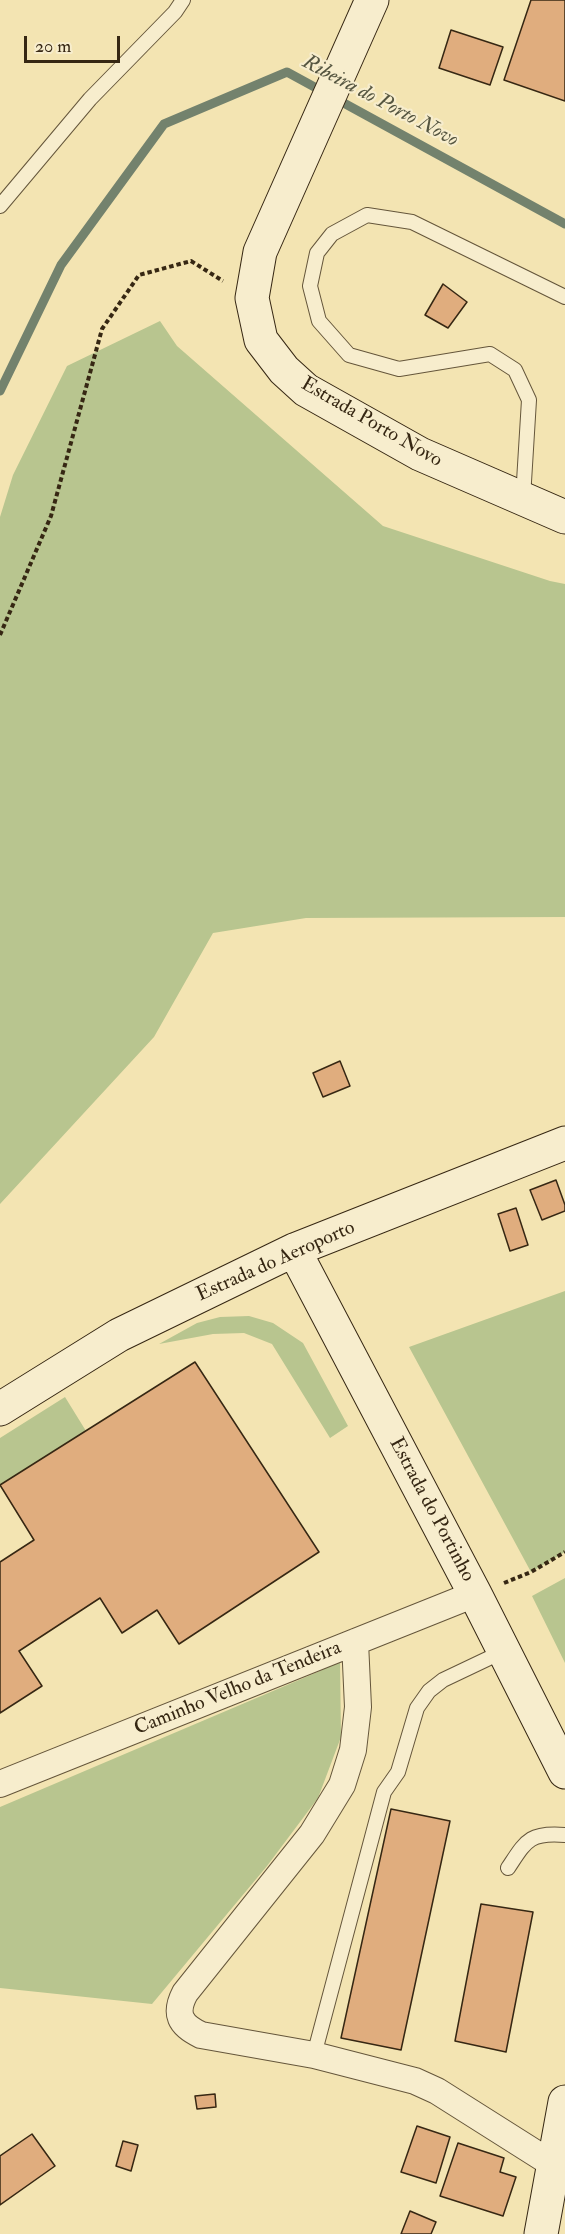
<!DOCTYPE html>
<html>
<head>
<meta charset="utf-8">
<style>
	body { margin:0 }
	#map { position:relative; width:565px; height:2234px; overflow:hidden; background:#f3e4b2; font-family:"IM FELL Double Pica",serif }
	canvas { display:block }
	.scale { position:absolute; left:24px; top:36px; width:96px; height:27px; box-sizing:border-box; border:3px solid #362713; border-top:0; padding-left:8px; font-size:18px; line-height:21px; white-space:nowrap; color:#362713; -webkit-text-stroke:4px #f7edcd; paint-order:stroke }
</style>
</head>
<body>
<div id="map">
<canvas width="565" height="2234"></canvas>
<div class="scale">20 m</div>
</div>
<script>
const context = document.querySelector('canvas').getContext('2d');
context.lineJoin = 'round';
function paint(path, color) {
  context.fillStyle = color;
  context.fill(path, 'evenodd');
}
function stroke(path, color, width, dash) {
  context.strokeStyle = color;
  context.lineWidth = width;
  context.lineCap = dash ? 'butt' : 'round';
  context.setLineDash(dash || []);
  context.stroke(path);
}
function label(font, color, halo, rows, align = 'center') {
  context.font = font + ' "IM FELL Double Pica",serif';
  context.lineWidth = 4.5;
  context.setLineDash([]);
  context.textBaseline = 'middle';
  context.strokeStyle = halo;
  context.fillStyle = color;
  for (const [text, x, y, turn = 0] of rows) {
    context.save();
    context.translate(x, y);
    context.rotate((+turn || 0) * Math.PI / 180);
    context.textAlign = isNaN(turn) ? turn : align;
    if (halo) context.strokeText(text, 0, 0);
    context.fillText(text, 0, 0);
    context.restore();
  }
}
const green = new Path2D(`
	M 160,321 L 177,346 L 383,526 L 550,581 L 565,584 L 565,917 L 306,918 L 213,933 L 154,1037 L 0,1204 L 0,517 L 13,475 L 67,366 Z
	M 565,1291 L 565,1552 L 531,1572 L 409,1347 Z
	M 249,1316 L 273,1323 L 303,1343 L 348,1426 L 330,1438 L 272,1344 L 244,1333 L 213,1334 L 159,1344 L 197,1323 L 220,1317 Z
	M 65,1397 L 86,1431 L 0,1485 L 0,1438 Z
	M 565,1578 L 565,1663 L 532,1596 Z
	M 340,1660 L 341,1737 L 318,1798 L 267,1866 L 152,2004 L 0,1988 L 0,1807 L 320,1671 Z`);
const stream = new Path2D(`
	M 0,391 L 61,265 L 164,124 L 287,72 L 565,224`);
const building = new Path2D(`
	M 531,0 L 565,0 L 565,101 L 504,80 Z
	M 451,30 L 503,47 L 490,85 L 439,68 Z
	M 443,284 L 467,302 L 448,328 L 425,315 Z
	M 340,1061 L 350,1086 L 323,1097 L 313,1073 Z
	M 556,1180 L 565,1205 L 565,1211 L 542,1220 L 530,1190 Z
	M 516,1208 L 528,1245 L 510,1251 L 498,1214 Z
	M 195,1362 L 319,1552 L 179,1644 L 157,1610 L 122,1633 L 100,1598 L 19,1651 L 42,1686 L 0,1713 L 0,1562 L 34,1540 L 0,1485 Z
	M 391,1809 L 450,1821 L 401,2050 L 341,2038 Z
	M 481,1904 L 533,1912 L 506,2052 L 455,2041 Z
	M 215,2094 L 216,2107 L 197,2109 L 195,2096 Z
	M 417,2126 L 450,2137 L 436,2183 L 401,2172 Z
	M 32,2134 L 55,2166 L 0,2205 L 0,2156 Z
	M 123,2141 L 138,2145 L 131,2171 L 116,2166 Z
	M 458,2143 L 504,2158 L 500,2172 L 516,2177 L 503,2216 L 440,2196 Z
	M 410,2211 L 436,2222 L 431,2234 L 401,2234 Z`);
const path = new Path2D(`
	M 0,635 L 51,516 L 102,329 L 139,275 L 191,261 L 223,281
	M 504,1583 L 531,1572 L 565,1552`);
const lane = new Path2D(`
	M 0,206 L 90,99 L 175,12 L 183,0
	M 523,498 L 529,400 L 515,370 L 490,354 L 399,369 L 349,355 L 319,321 L 310,286 L 317,253 L 332,234 L 367,215 L 412,222 L 565,297
	M 508,1868 C 526,1841 529,1832 565,1835
	M 314,2055 L 384,1792 L 398,1772 L 417,1708 L 429,1691 L 443,1680 L 504,1651`);
const street = new Path2D(`
	M 355,1642 L 358,1707 L 353,1750 L 342,1785 L 312,1834 L 185,1993 C 174,2014 180,2025 201,2035 L 314,2055 L 415,2081 L 437,2091 L 554,2165
	M 0,1784 L 475,1594`);
const secondary = new Path2D(`
	M 372,0 L 260,252 L 252,298 L 261,340 L 284,370 L 306,390 L 420,454 L 565,517
	M 294,1250 L 475,1594 L 565,1772
	M 0,1409 L 119,1335 L 294,1250 L 565,1143
	M 541,2234 L 565,2102`);
const streetNames = [
	["Estrada Porto Novo",371,423,30],
	["Estrada do Aeroporto",276,1262,-24],
	["Estrada do Portinho",431,1510,62],
	["Caminho Velho da Tendeira",238,1689,-22]
];
const waterNames = [
	["Ribeira do Porto Novo",380,102,28]
];
paint(green, '#b8c58f');
stroke(stream, '#73826d', 9);
paint(building, '#e0ad7e');
stroke(building, '#362713', 1.5);
stroke(lane, '#65563b', 16);
stroke(street, '#65563b', 28);
stroke(secondary, '#362713', 35);
stroke(path, '#362713', 4, [4.5, 3]);
stroke(lane, '#f7edcd', 14);
stroke(street, '#f7edcd', 26);
stroke(secondary, '#f7edcd', 33);
label('20px', '#362713', '#f7edcd', streetNames);
label('italic 21px', '#555540', '#f7edcd', waterNames);
</script>
</body>
</html>
